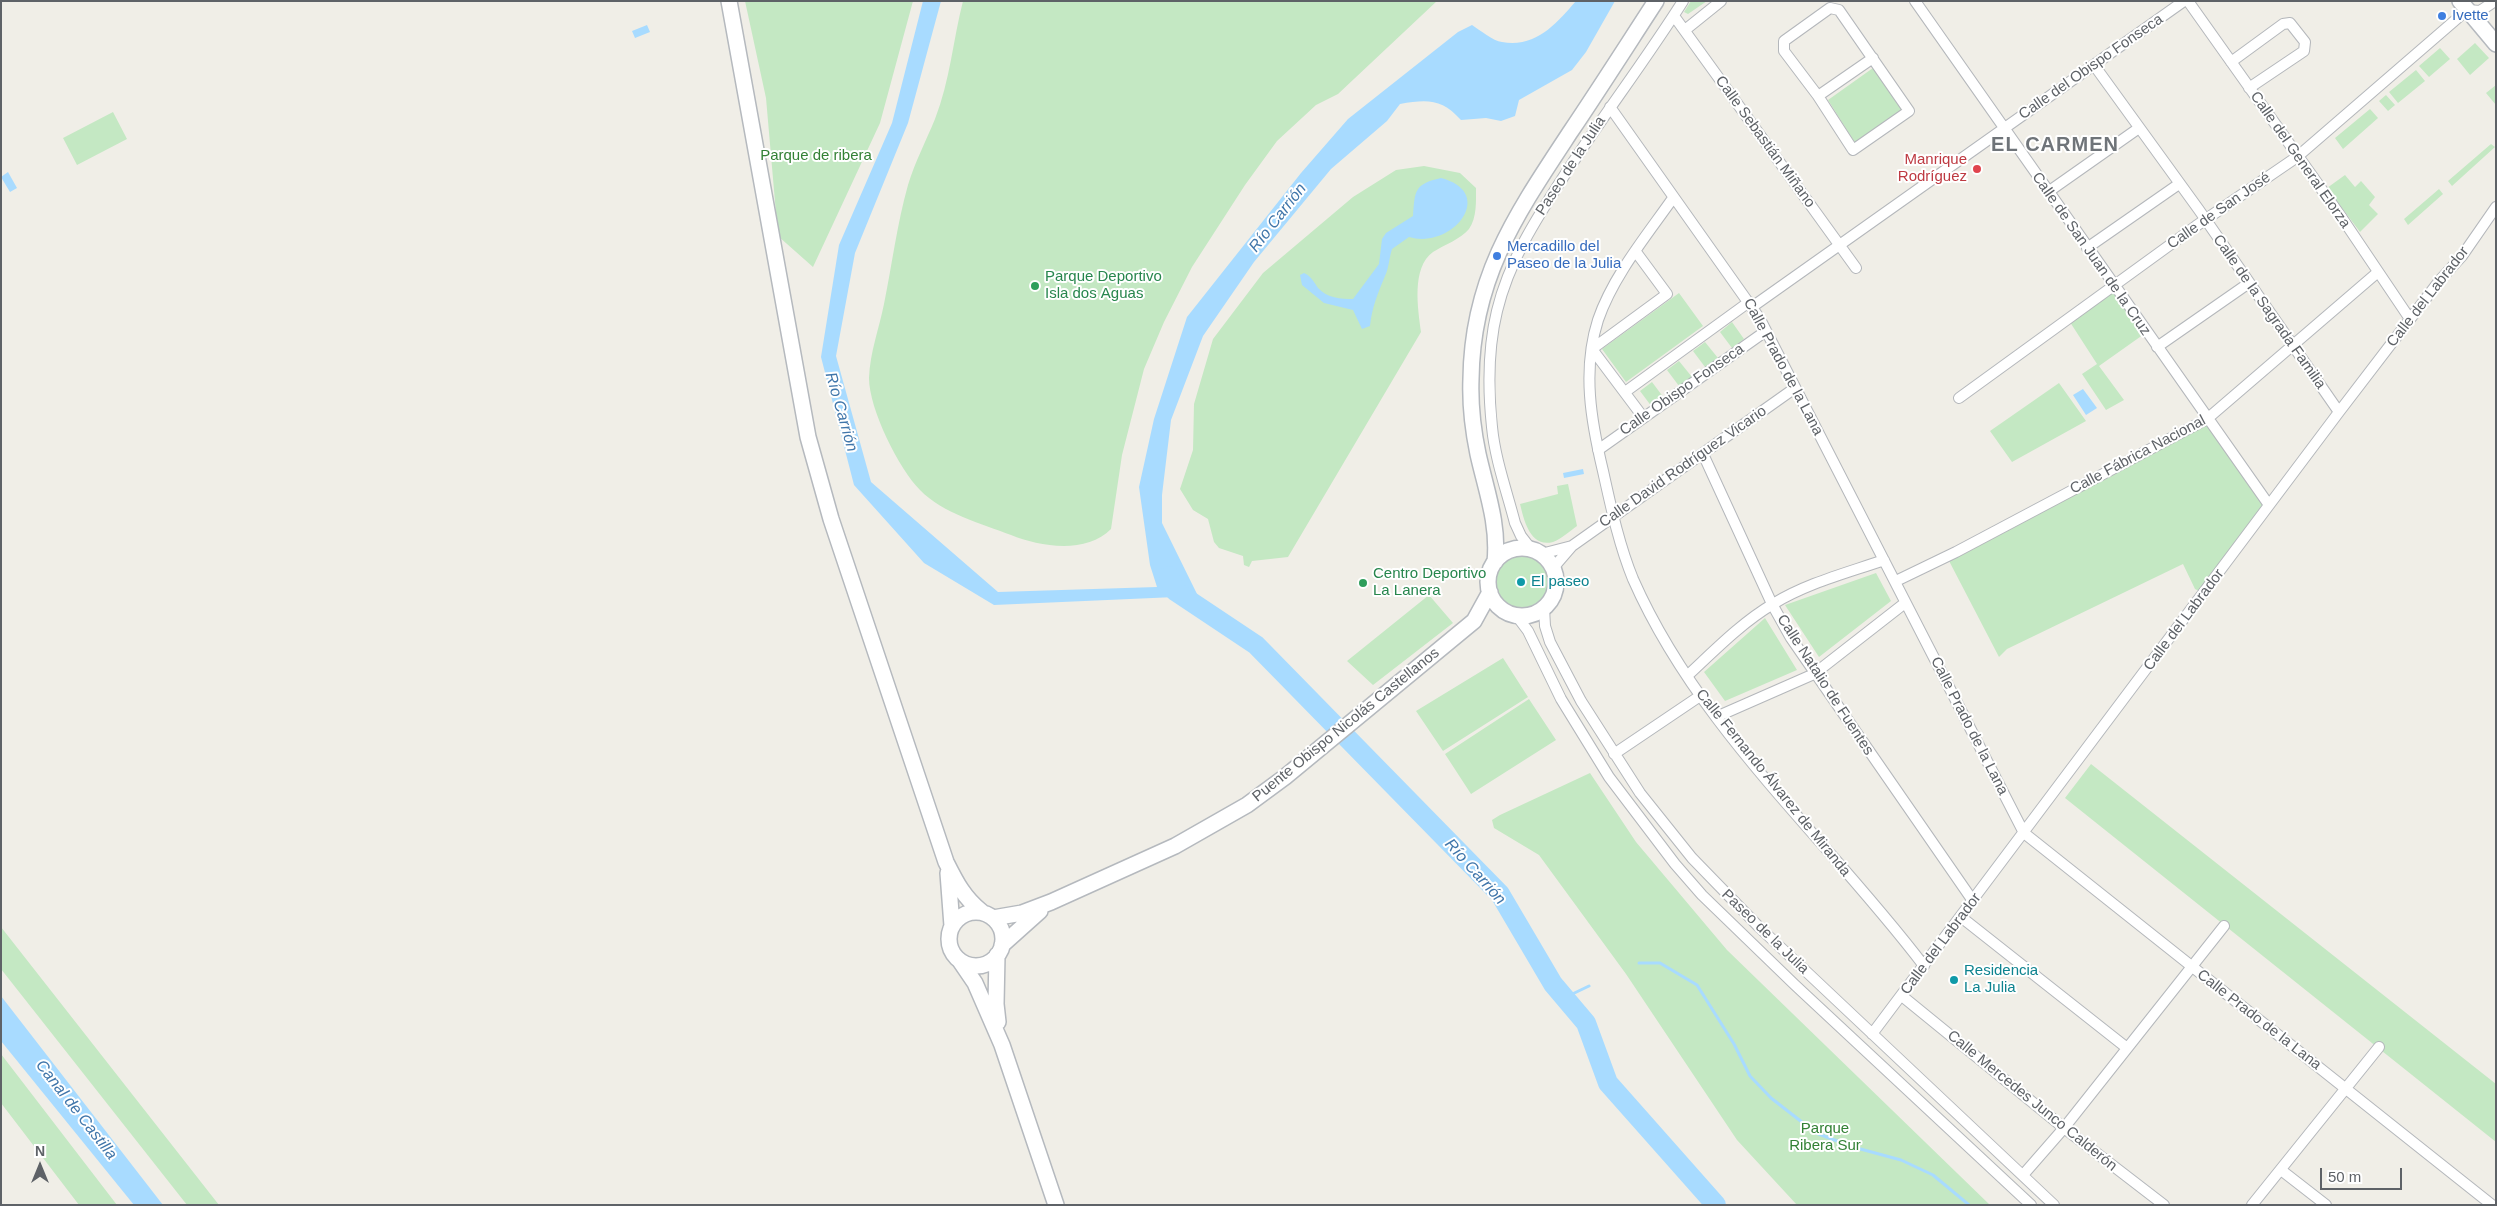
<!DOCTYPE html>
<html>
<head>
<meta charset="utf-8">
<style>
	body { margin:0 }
	#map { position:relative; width:2497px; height:1206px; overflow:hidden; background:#f0eee7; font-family:Helvetica,sans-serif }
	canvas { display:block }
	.frame { position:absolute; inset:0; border:2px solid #5e6267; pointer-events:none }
	.north { position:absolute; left:15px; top:1141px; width:50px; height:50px; -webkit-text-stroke:4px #fff; paint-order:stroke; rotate:0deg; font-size:14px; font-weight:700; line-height:20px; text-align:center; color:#5e6267 }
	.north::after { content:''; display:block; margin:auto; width:18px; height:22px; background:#5e6267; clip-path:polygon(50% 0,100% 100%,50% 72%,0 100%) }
	.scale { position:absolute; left:2320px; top:1168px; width:82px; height:22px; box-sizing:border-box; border:2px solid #5e6267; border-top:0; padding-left:6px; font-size:15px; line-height:18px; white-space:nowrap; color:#5e6267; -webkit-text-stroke:4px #fff; paint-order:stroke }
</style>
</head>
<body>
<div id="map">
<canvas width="2497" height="1206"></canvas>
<div class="frame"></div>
<div class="north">N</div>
<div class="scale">50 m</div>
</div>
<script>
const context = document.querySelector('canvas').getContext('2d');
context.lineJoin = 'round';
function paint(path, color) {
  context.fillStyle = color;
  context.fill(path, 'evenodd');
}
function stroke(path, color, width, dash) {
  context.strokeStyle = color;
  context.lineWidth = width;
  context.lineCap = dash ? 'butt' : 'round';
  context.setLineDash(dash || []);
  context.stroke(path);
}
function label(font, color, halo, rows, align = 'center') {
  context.font = font + ' Helvetica,sans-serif';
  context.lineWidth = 4;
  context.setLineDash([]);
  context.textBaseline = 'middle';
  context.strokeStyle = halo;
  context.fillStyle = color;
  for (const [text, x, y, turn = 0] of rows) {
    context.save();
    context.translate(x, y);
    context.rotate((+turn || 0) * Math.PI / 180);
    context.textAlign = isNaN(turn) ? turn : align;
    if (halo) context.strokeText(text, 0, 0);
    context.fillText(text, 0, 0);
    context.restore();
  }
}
const green = new Path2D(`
	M 745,1 L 913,1 L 880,123 L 813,267 L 778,236 L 766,98 Z
	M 963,1 L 1437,1 L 1338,94 L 1316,105 L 1277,141 L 1245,185 L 1192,267 L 1164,322 L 1144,369 L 1122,455 L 1111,529 C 1087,554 1040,547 1011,535 C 982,524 942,513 920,490 C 899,469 869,409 869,378 C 870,352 879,329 884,304 C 892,265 897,224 908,185 C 915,162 926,141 935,119 C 950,81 953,40 963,1 Z
	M 1691,1 L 1707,1 L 1688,14 L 1684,12 Z
	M 2475,43 L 2489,58 L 2470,75 L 2457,59 Z
	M 2440,48 L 2450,59 L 2429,77 L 2419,66 Z
	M 1873,68 L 1902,110 L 1855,143 L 1828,100 Z
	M 2416,70 L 2425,81 L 2398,103 L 2389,92 Z
	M 2496,85 L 2496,105 L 2486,93 Z
	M 2386,95 L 2395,105 L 2388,111 L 2379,101 Z
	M 2370,109 L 2378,118 L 2343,149 L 2335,138 Z
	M 113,112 L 127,139 L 77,165 L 63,138 Z
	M 2491,144 L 2495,147 L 2452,186 L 2448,181 Z
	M 1424,166 L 1460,173 L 1476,188 C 1476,201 1477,218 1469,229 C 1461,239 1444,245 1433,252 C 1411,268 1418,309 1421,332 L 1288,557 L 1252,561 L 1249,567 L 1244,565 L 1243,556 L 1219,548 L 1214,542 L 1208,519 L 1193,510 L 1180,489 L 1193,450 L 1194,404 L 1213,339 L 1263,273 L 1353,197 L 1396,170 Z
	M 2345,175 L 2355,187 L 2361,181 L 2375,197 L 2369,205 L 2378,214 L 2360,232 L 2327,188 Z
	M 2439,189 L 2443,194 L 2408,225 L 2404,219 Z
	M 2114,286 L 2147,332 L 2099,366 L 2124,400 L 2106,410 L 2082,374 L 2097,364 L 2068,319 Z
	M 1679,293 L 1703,326 L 1626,382 L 1602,349 Z
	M 1732,322 L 1744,339 L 1732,348 L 1720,332 Z
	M 1705,342 L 1718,358 L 1705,367 L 1693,351 Z
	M 1679,361 L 1692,377 L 1679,386 L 1667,370 Z
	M 1652,382 L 1664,398 L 1652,407 L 1640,391 Z
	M 2059,383 L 2086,421 L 2012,462 L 1990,431 Z
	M 2207,419 L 2269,505 L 2203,593 L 2195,589 L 2183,564 L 2007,649 L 1999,657 L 1947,557 Z
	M 1568,484 L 1577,526 C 1570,531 1561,539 1553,542 C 1530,548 1524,520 1520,504 L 1558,494 L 1557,486 Z
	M1488 582a34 34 0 1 1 68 0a34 34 0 1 1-68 0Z
	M 1876,573 L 1891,601 L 1819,657 L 1785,605 Z
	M 1429,595 L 1453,623 L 1373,685 L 1347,661 Z
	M 1765,618 L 1797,670 L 1725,701 L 1704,672 Z
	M 1503,658 L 1528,697 L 1443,751 L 1416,711 Z
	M 1529,699 L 1556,740 L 1471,794 L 1445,754 Z
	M 2091,764 L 2496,1084 L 2496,1142 L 2065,798 Z
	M 1590,773 L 1636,842 L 1727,950 L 1990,1205 L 1797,1205 L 1737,1140 L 1626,974 L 1539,855 L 1494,828 L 1492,820 L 1500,815 Z
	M 1,927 L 219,1205 L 187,1205 L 1,969 Z
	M 1,1054 L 117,1205 L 79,1205 L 1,1103 Z`);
const water = new Path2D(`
	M 923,1 L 941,1 L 908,123 L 855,253 L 836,356 L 871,482 L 998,592 L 1157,587 L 1150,565 L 1139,487 L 1154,419 L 1187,317 L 1301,173 L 1348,119 L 1458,32 L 1472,25 C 1480,30 1493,41 1502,42 C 1536,48 1556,24 1576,1 L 1615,1 L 1586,52 L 1572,70 L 1519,100 L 1515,116 L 1501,121 L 1486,118 L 1461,120 C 1442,99 1428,99 1400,104 L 1387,121 L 1331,169 L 1254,262 L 1203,336 L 1171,420 L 1162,495 L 1162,523 L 1198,596 L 994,605 L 924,563 L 854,485 L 821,357 L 839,245 L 892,123 Z
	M 647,25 L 650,32 L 635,38 L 632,31 Z
	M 8,172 L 17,188 L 10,192 L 1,177 Z
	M 1441,178 C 1498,193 1452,250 1409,237 L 1392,249 C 1389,258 1389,268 1385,276 C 1378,293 1372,307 1370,326 L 1362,329 L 1353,310 L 1324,303 L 1302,285 L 1300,275 L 1304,273 C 1311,276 1314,282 1318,288 C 1327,298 1341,299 1353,299 L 1379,264 L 1382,239 L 1386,233 L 1413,216 C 1415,191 1414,184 1441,178 Z
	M 2083,389 L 2097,408 L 2086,415 L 2073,395 Z
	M 1583,469 L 1584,474 L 1564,478 L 1563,473 Z
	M 1,996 L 163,1205 L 134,1205 L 1,1041 Z`);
const stream = new Path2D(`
	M 1639,963 L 1660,963 L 1697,985 L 1734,1044 L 1750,1076 L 1771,1098 L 1816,1133 L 1853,1147 L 1901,1160 L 1933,1175 L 1969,1205
	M 1564,998 L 1589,986`);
const river = new Path2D(`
	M 1169,576 L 1175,591 L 1256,645 L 1500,894 L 1553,984 L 1586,1023 L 1608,1083 L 1716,1205`);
const street = new Path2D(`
	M 1915,1 L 2269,505
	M 2188,1 L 2342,218 L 2410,319
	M 1830,8 L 1839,10 L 1909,111 L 1853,150 L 1818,96 L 1784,51 L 1784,41 Z
	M 2467,10 L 2480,11 L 2495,1
	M 1674,16 L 1856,268
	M 1685,30 L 1721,1
	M 2231,62 L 2283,24 L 2290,23 L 2305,42 L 2304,51 L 2249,88
	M 2094,65 L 2199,210 L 2339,412
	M 1818,96 L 1873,58
	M 1610,107 L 1760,319 L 2024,833 L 2492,1205
	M 2048,192 L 2139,128
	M 1673,198 C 1647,235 1613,276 1598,320 C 1582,370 1591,421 1603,471 C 1611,507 1619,545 1633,579 C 1699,729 1827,838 1924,966
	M 2087,248 L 2179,184
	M 1636,252 L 1667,294 L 1592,349 L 1643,417
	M 1752,307 L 2184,1
	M 2157,347 L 2249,283
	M 1625,392 L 1749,302
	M 1959,398 L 2196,226 L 2297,157 L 2467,10
	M 1598,450 L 1766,331
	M 1703,454 L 1772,604 L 1791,638 L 1973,901
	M 1531,549 L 1521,536 L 1515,523 C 1507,492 1495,459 1492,427 C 1488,389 1488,348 1497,311 C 1509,261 1536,219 1564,176 C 1602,117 1645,61 1683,1
	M 1541,554 L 1572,546
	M 1553,568 L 1572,546 L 1795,388
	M 1896,581 L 1956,552 L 2207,419 L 2378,272
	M 1544,608 L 1545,626 L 1550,642 L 1581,701 L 1640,793 L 1692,858 L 1760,928 L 2054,1205
	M 1516,615 L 1528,631 L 1561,699 L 1609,777 L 1675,864 L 1702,895 L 1795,985 L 2031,1205
	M 1687,676 C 1714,651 1741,623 1773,604 C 1807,583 1847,573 1884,560
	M 1716,717 L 1814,674 L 1905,603
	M 1614,754 L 1700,696
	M 1961,917 L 2127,1048
	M 1902,996 L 2064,1128 L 2164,1205
	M 1872,1034 L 2339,412 L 2440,280 L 2462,256 L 2496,207
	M 2281,1170 L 2326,1205
	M 2023,1175 L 2064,1128 L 2224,926
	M 2252,1205 L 2379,1047`);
const secondary = new Path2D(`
	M 729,1 L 808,437 L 831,519 L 946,862 C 956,882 964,898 982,912
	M 2460,1 L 2496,44
	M1488 582a34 34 0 1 1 68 0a34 34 0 1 1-68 0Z
	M 1495,562 C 1499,524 1486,490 1478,454 C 1473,430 1470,404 1471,379 C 1472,277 1517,213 1571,131 C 1600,88 1628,44 1656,1
	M 948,873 L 952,926
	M949 939a27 27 0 1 1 54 0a27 27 0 1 1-54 0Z
	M 993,918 L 1022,913 L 1051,902 L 1175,846 L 1247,805 L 1285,777 L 1474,621 L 1490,592
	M 1002,945 L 1040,911
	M 997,955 L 996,1004 L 998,1022
	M 960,961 L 975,983 L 1002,1045 L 1056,1205`);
const markers = [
	[2442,16,5,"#3f7fe0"],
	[1977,169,5,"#e0444e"],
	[1497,256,5,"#3f7fe0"],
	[1035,286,5,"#2e9e5b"],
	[1521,582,5,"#0f9aa8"],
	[1363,583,5,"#2e9e5b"],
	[1954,980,5,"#0f9aa8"]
];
const shopNames = [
	["Ivette",2452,16],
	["Mercadillo del",1507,247],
	["Paseo de la Julia",1507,264]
];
const streetNames = [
	["Calle del Obispo Fonseca",2091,67,-35],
	["Calle Sebastián Miñano",1765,142,54],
	["Calle del General Elorza",2300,160,55],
	["Paseo de la Julia",1571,166,-57],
	["Calle de San José",2219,211,-35],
	["Calle de San Juan de la Cruz",2091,254,55],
	["Calle del Labrador",2428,297,-52],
	["Calle de la Sagrada Familia",2269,312,55],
	["Calle Prado de la Lana",1783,367,62],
	["Calle Obispo Fonseca",1682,390,-35],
	["Calle Fábrica Nacional",2138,455,-28],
	["Calle David Rodríguez Vicario",1683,467,-35],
	["Calle del Labrador",2184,620,-53],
	["Calle Natalio de Fuentes",1825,685,57],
	["Puente Obispo Nicolás Castellanos",1346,725,-39],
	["Calle Prado de la Lana",1969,726,63],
	["Calle Fernando Álvarez de Miranda",1773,783,51],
	["Paseo de la Julia",1765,932,44],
	["Calle del Labrador",1941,944,-53],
	["Calle Prado de la Lana",2259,1020,38],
	["Calle Mercedes Junco Calderón",2032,1101,39]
];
const parkNames = [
	["Parque de ribera",816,156],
	["Parque",1825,1129],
	["Ribera Sur",1825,1146]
];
const healthNames = [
	["Manrique",1967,160],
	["Rodríguez",1967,177]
];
const leisureNames = [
	["Parque Deportivo",1045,277],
	["Isla dos Aguas",1045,294],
	["Centro Deportivo",1373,574],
	["La Lanera",1373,591]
];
const cultureNames = [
	["El paseo",1531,582],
	["Residencia",1964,971],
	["La Julia",1964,988]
];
const waterNames = [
	["Río Carrión",1278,218,-52],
	["Río Carrión",841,412,74],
	["Río Carrión",1475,872,48],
	["Canal de Castilla",76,1110,52]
];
const districtNames = [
	["EL CARMEN",2055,145]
];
paint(green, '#c4e8c3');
paint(water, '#a8dbff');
stroke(stream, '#a8dbff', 3);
stroke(river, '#a8dbff', 20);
stroke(street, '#b4b7bb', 12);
stroke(secondary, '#b5b9be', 18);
stroke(street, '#fff', 10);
stroke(secondary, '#fff', 15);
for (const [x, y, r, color] of markers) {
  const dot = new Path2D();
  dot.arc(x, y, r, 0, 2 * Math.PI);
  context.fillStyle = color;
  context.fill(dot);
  stroke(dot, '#fff', 2);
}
label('15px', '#366cbe', '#fff', shopNames, 'left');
label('15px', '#5e6267', '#fff', streetNames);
label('15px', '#338135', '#fff', parkNames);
label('15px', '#be3a42', '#fff', healthNames, 'right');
label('15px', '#27864d', '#fff', leisureNames, 'left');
label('15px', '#0d838f', '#fff', cultureNames, 'left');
label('italic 16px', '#4076aa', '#fff', waterNames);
context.letterSpacing = '1px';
label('bold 20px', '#6f7479', '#fff', districtNames);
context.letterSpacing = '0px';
</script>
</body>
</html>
